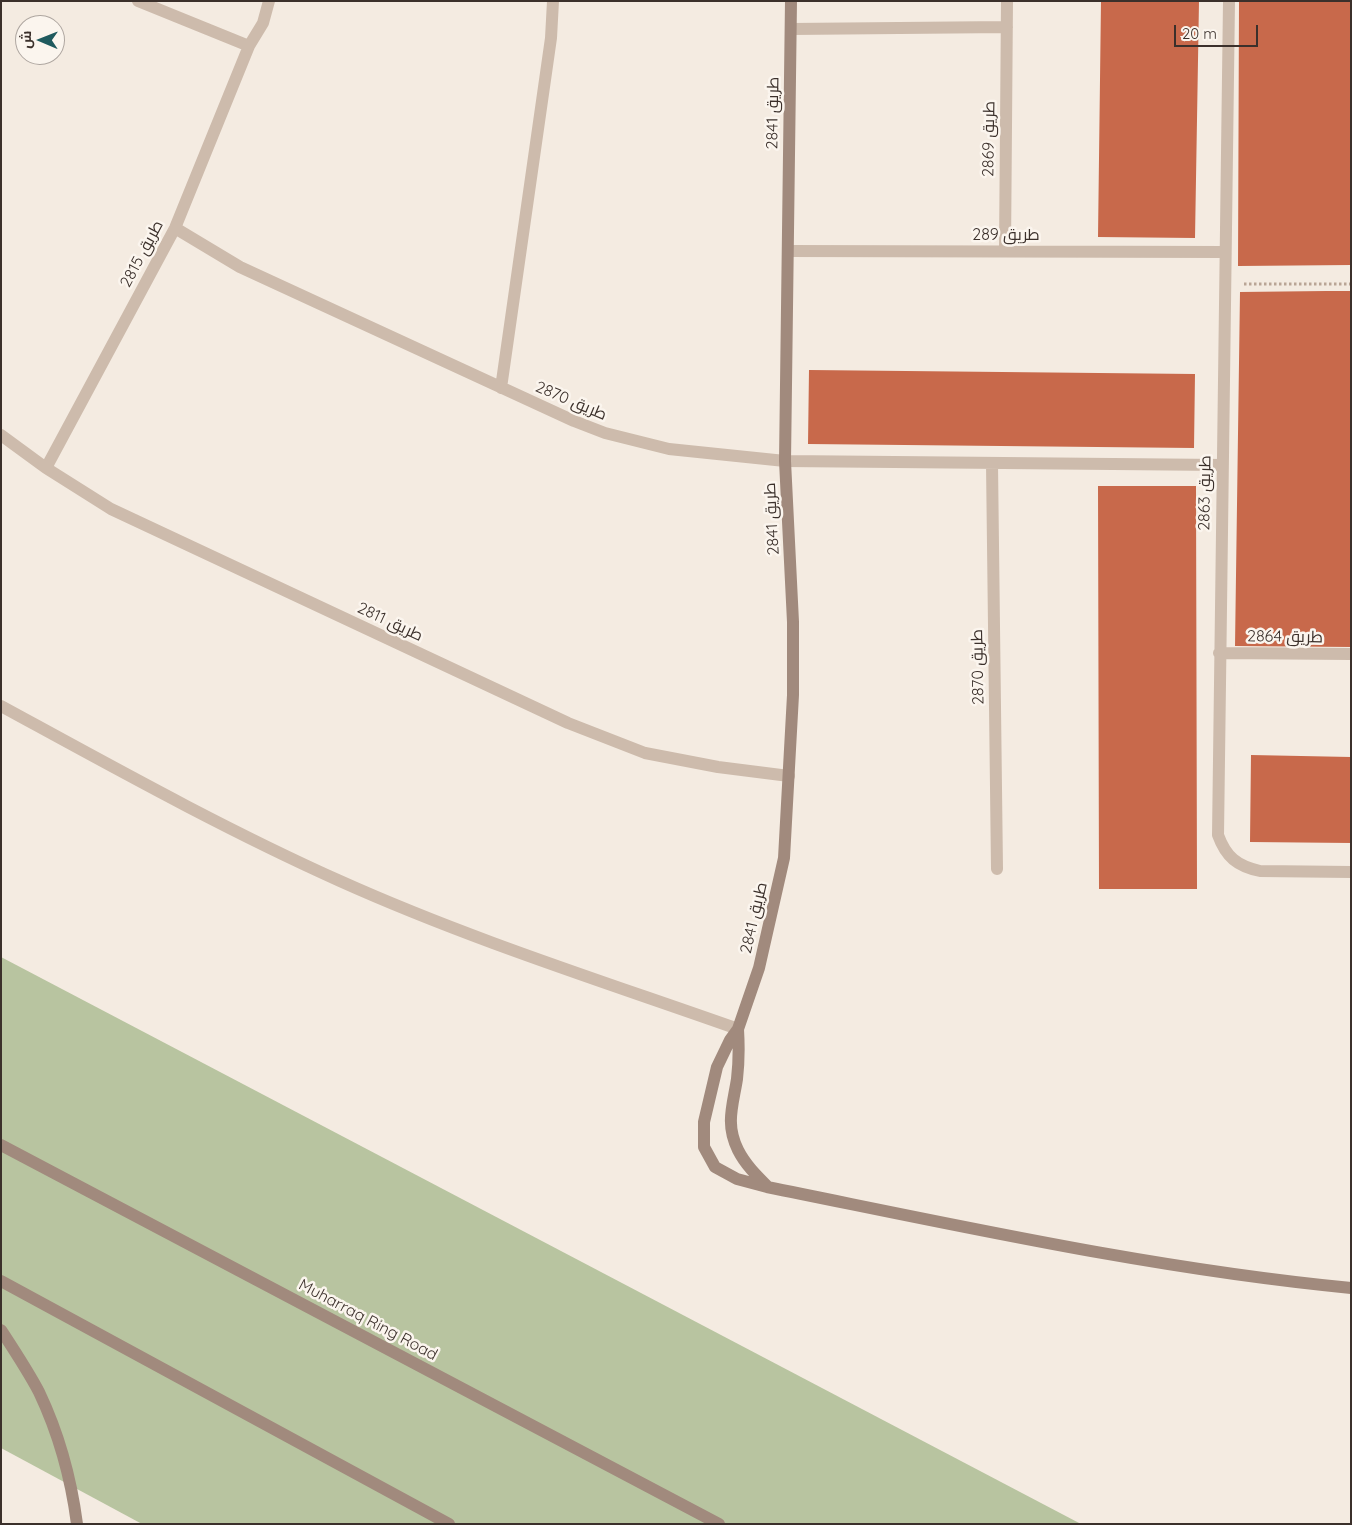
<!DOCTYPE html>
<html>
<head>
<meta charset="utf-8">
<style>
	body { margin:0 }
	#map { position:relative; width:1352px; height:1525px; overflow:hidden; background:#f4ebe1; font-family:Quicksand,Cairo,sans-serif }
	canvas { display:block }
	.frame { position:absolute; inset:0; border:2px solid #3b302b; pointer-events:none }
	.north { position:absolute; left:15px; top:15px; width:50px; height:50px; box-sizing:border-box; background:#fbf5ee; border:1px solid #aea6a0; border-radius:50%; rotate:271deg; font-size:14px; font-weight:700; line-height:20px; text-align:center; color:#3b302b }
	.north::after { content:''; display:block; margin:auto; width:18px; height:22px; background:#1f5a5e; clip-path:polygon(50% 0,100% 100%,50% 72%,0 100%) }
	.scale { position:absolute; left:1174px; top:25px; width:84px; height:22px; box-sizing:border-box; border:2px solid #3b302b; border-top:0; padding-left:6px; font-size:15px; line-height:18px; white-space:nowrap; color:#3b302b; -webkit-text-stroke:4px #fbf5ee; paint-order:stroke }
</style>
</head>
<body>
<div id="map">
<canvas width="1352" height="1525"></canvas>
<div class="frame"></div>
<div class="north">ش</div>
<div class="scale">20 m</div>
</div>
<script>
const context = document.querySelector('canvas').getContext('2d');
context.lineJoin = 'round';
function paint(path, color) {
  context.fillStyle = color;
  context.fill(path, 'evenodd');
}
function stroke(path, color, width, dash) {
  context.strokeStyle = color;
  context.lineWidth = width;
  context.lineCap = dash ? 'butt' : 'round';
  context.setLineDash(dash || []);
  context.stroke(path);
}
function label(font, color, halo, rows, align = 'center') {
  context.font = font + ' Quicksand,Cairo,sans-serif';
  context.lineWidth = 5;
  context.setLineDash([]);
  context.textBaseline = 'middle';
  context.strokeStyle = halo;
  context.fillStyle = color;
  for (const [text, x, y, turn = 0] of rows) {
    context.save();
    context.translate(x, y);
    context.rotate((+turn || 0) * Math.PI / 180);
    context.textAlign = isNaN(turn) ? turn : align;
    if (halo) context.strokeText(text, 0, 0);
    context.fillText(text, 0, 0);
    context.restore();
  }
}
const green = new Path2D(`
	M 1,957 L 1081,1524 L 142,1524 L 1,1448 Z`);
const building = new Path2D(`
	M 1101,1 L 1199,1 L 1195,238 L 1098,237 Z
	M 1239,1 L 1351,1 L 1351,265 L 1238,266 Z
	M 1326,291 L 1351,291 L 1351,647 L 1235,646 L 1240,292 Z
	M 809,370 L 1195,374 L 1194,448 L 808,444 Z
	M 1098,486 L 1196,486 L 1197,889 L 1099,889 Z
	M 1251,755 L 1351,757 L 1351,843 L 1250,842 Z`);
const path = new Path2D(`
	M 1244,284 L 1351,284`);
const street = new Path2D(`
	M 138,1 L 249,46
	M 1229,1 L 1218,835 C 1226,857 1237,866 1260,871 L 1351,872
	M 791,29 L 1007,27
	M 175,228 L 240,267 L 574,421 L 605,433 L 669,449 L 785,461 L 1222,465
	M 788,251 L 1225,252
	M 1005,251 L 1007,1
	M 501,388 L 551,38 L 553,1
	M 1,435 L 46,468 L 111,509 L 568,723 L 645,753 L 718,767 L 789,776
	M 992,464 L 997,869
	M 46,468 L 175,228 L 249,46 L 263,23 L 269,1
	M 1219,653 L 1351,654
	M 1,706 C 113,767 224,829 340,881 C 469,939 605,982 738,1029`);
const secondary = new Path2D(`
	M 791,1 L 785,461 L 793,622 L 793,695 L 784,858 L 759,968 L 738,1029 L 730,1040 L 717,1067 L 704,1122 L 704,1147 L 715,1167 L 737,1179 L 767,1187 C 961,1226 1154,1269 1351,1288
	M 738,1029 C 739,1045 739,1062 737,1079 C 733,1105 725,1124 738,1150 C 745,1164 756,1175 767,1186
	M 1,1145 L 719,1524
	M 1,1281 L 449,1524
	M 1,1330 C 14,1350 28,1371 39,1392 C 59,1434 71,1478 77,1524`);
const streetNames = [
	["طريق 2841",773,113,-89],
	["طريق 2869",989,139,-89],
	["طريق 289",1006,235],
	["طريق 2815",142,254,-62],
	["طريق 2870",571,401,23],
	["طريق 2863",1205,493,-89],
	["طريق 2841",772,519,-93],
	["طريق 2811",390,622,25],
	["طريق 2864",1285,637,1],
	["طريق 2870",978,667,-91],
	["طريق 2841",754,918,-77],
	["Muharraq Ring Road",368,1320,28]
];
paint(green, '#b8c4a0');
paint(building, '#c8694b');
stroke(path, '#b9a596', 3, [2.5, 2.5]);
stroke(street, '#cdbbac', 12);
stroke(secondary, '#a18a7d', 12);
label('16px', '#3b302b', '#fbf5ee', streetNames);
</script>
</body>
</html>
